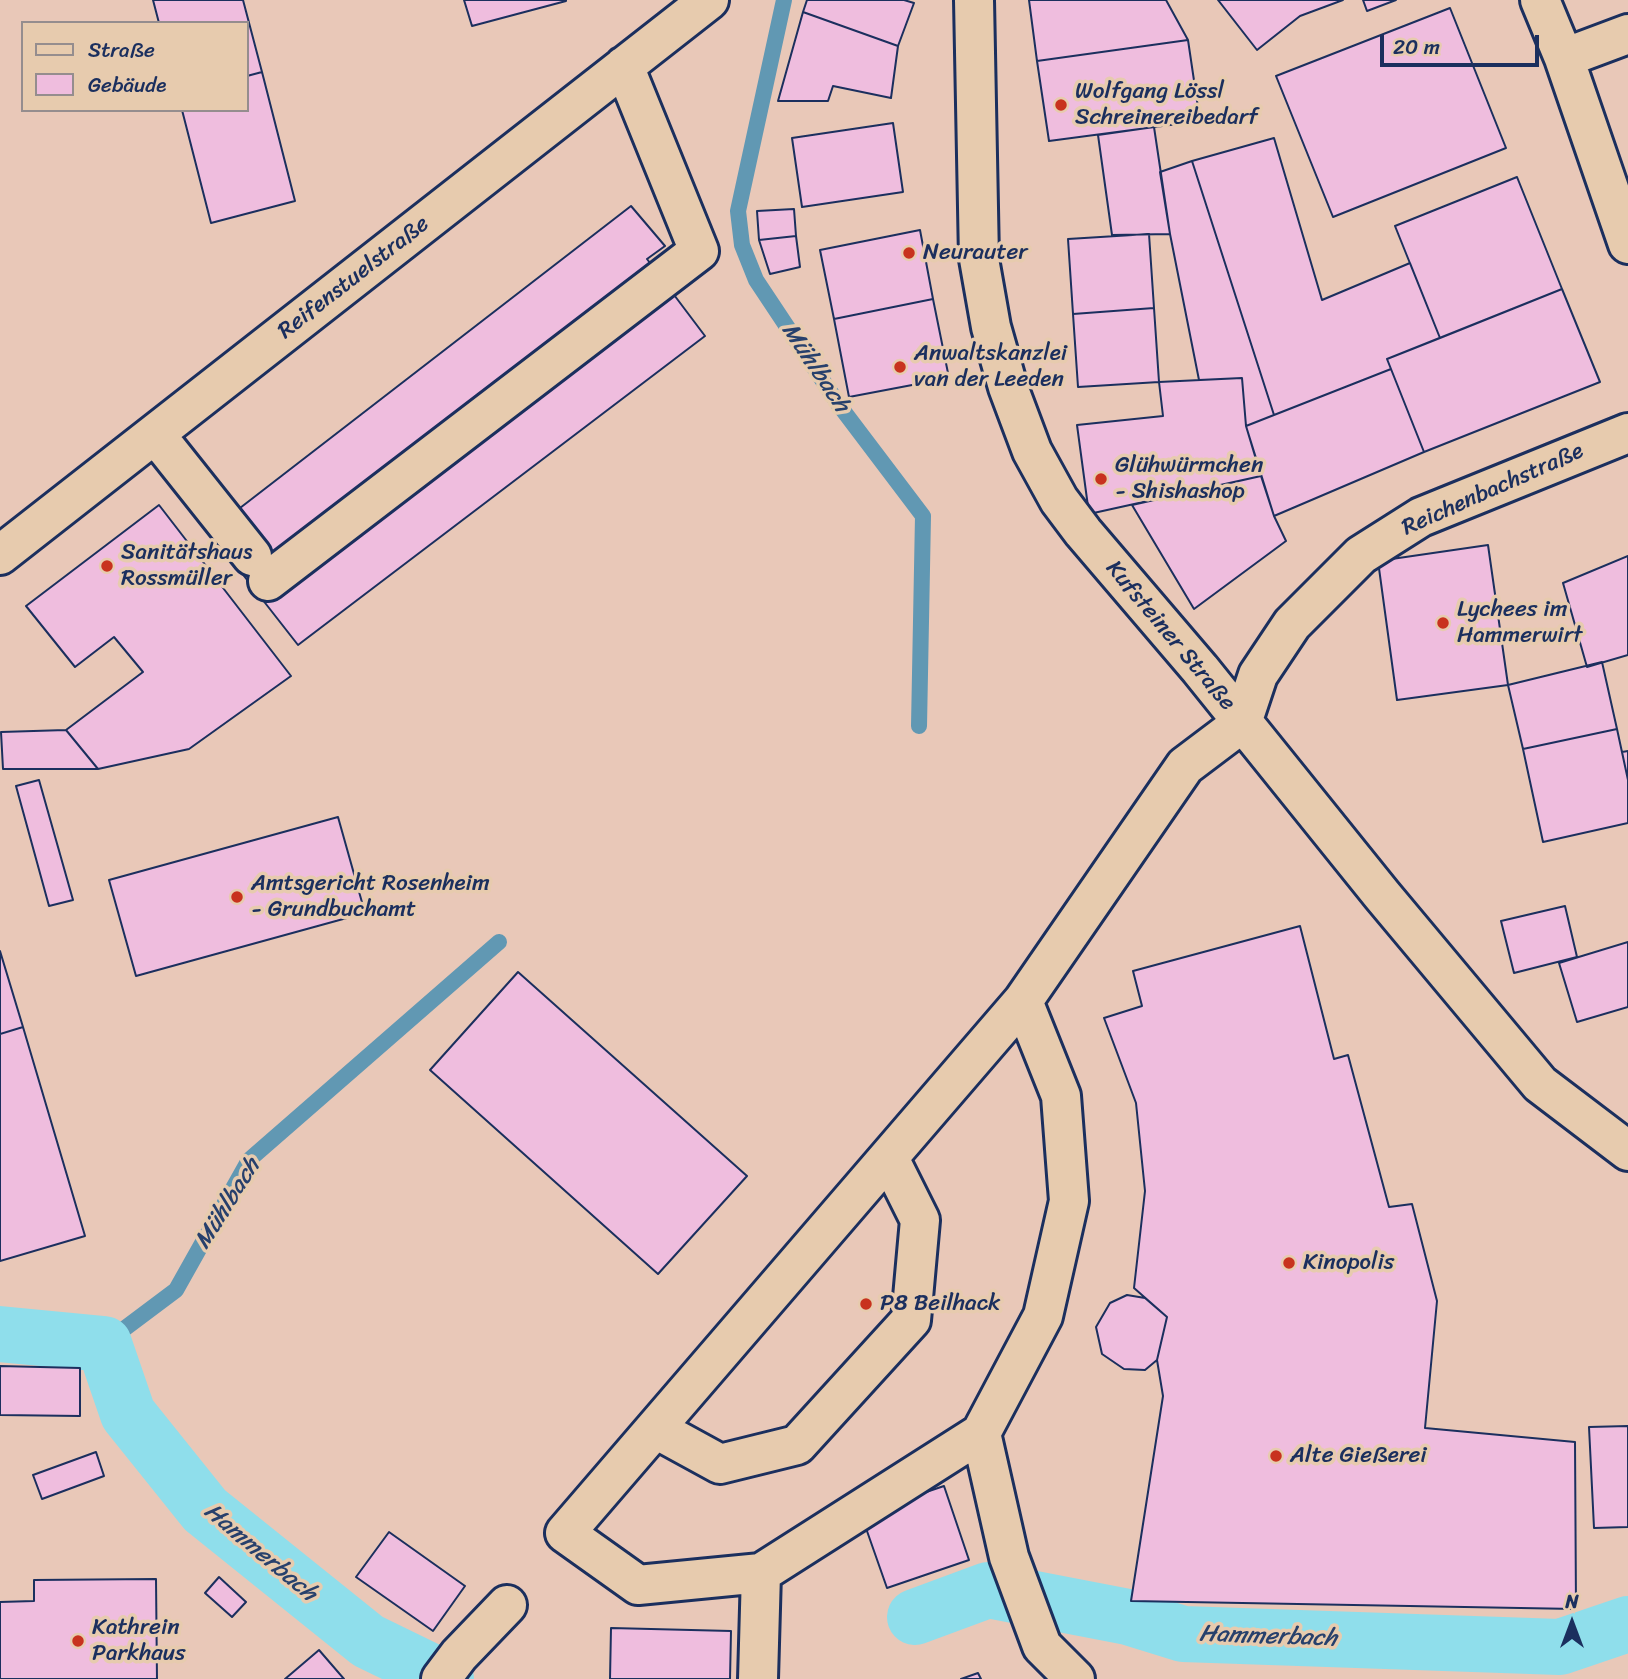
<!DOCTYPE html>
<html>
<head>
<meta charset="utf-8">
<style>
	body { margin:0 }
	#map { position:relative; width:1628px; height:1679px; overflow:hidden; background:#e9c8b8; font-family:Sriracha,sans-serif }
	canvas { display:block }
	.legend { position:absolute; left:21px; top:21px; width:228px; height:91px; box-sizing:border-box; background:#e7cbae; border:2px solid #958d8e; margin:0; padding:9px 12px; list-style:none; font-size:21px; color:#1b2f5e }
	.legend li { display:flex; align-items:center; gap:14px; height:35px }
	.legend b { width:35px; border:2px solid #958d8e }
	.north { position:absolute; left:1537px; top:1588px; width:70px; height:70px; -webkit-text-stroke:5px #e7cbae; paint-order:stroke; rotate:0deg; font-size:19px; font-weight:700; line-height:28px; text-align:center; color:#1b2f5e }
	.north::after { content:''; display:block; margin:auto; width:24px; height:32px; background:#1b2f5e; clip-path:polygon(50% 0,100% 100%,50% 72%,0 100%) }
	.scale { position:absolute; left:1380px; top:35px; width:159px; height:32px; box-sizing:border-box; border:4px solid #1b2f5e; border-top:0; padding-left:9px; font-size:21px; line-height:24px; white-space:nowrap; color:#1b2f5e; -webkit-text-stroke:5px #e7cbae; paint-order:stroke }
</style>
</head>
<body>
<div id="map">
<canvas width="1628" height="1679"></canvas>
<ul class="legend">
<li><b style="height:9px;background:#e7cbae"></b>Straße</li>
<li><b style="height:19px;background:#efbdde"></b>Gebäude</li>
</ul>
<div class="north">N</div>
<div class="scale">20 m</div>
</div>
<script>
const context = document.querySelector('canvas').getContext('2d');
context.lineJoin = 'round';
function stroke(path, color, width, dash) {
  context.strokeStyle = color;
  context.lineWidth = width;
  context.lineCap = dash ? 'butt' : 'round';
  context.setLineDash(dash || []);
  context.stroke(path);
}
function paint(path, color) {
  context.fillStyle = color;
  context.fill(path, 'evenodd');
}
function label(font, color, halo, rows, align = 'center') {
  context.font = font + ' Sriracha,sans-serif';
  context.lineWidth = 7;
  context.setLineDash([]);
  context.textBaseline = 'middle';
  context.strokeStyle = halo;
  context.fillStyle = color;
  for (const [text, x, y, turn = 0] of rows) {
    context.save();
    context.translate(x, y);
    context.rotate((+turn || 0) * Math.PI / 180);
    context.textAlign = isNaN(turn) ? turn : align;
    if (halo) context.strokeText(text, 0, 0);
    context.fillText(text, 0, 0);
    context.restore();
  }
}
const stream = new Path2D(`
	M 784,0 L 738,211 L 742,245 L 756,280 L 839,405 L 923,516 L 919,726
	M 104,1344 L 176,1290 L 249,1160 L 499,942`);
const canal = new Path2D(`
	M 0,1334 L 104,1344 L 128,1414 L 205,1510 L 368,1641 L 446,1679
	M 915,1617 L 988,1590 L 1128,1617 L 1183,1634 L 1560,1647 L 1628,1624`);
const building = new Path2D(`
	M 153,0 L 243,0 L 262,72 L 247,76 L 247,23 L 159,23 Z
	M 464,0 L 566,0 L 566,1 L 472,26 Z
	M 807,0 L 904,0 L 914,3 L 898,46 L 803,12 Z
	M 1029,0 L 1166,0 L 1188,40 L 1037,61 Z
	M 1218,0 L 1343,0 L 1300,16 L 1257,50 Z
	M 1363,0 L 1396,0 L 1367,11 Z
	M 1450,8 L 1506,148 L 1333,217 L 1276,76 Z
	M 803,12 L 898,46 L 891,98 L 833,86 L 828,101 L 778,101 Z
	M 1188,40 L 1200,121 L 1049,141 L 1037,61 Z
	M 262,72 L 295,201 L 211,223 L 182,110 L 247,110 L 247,76 Z
	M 893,123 L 903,192 L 802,207 L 792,138 Z
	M 1154,127 L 1170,234 L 1112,235 L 1098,135 Z
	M 1274,138 L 1322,300 L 1410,263 L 1440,338 L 1387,359 L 1391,369 L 1274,415 L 1192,161 Z
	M 1192,161 L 1274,415 L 1246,426 L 1242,378 L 1199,380 L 1170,234 L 1160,172 Z
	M 1517,177 L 1562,289 L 1440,338 L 1395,226 Z
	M 631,206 L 665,246 L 647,259 L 705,336 L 298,645 L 237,567 L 268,544 L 240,508 Z
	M 794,209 L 796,236 L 759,240 L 757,211 Z
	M 920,230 L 933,299 L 834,319 L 820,250 Z
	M 1149,234 L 1154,308 L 1073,314 L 1068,239 Z
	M 796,236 L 800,267 L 770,274 L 759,240 Z
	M 1562,289 L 1600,382 L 1424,452 L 1387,359 Z
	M 933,299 L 949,378 L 849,397 L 834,319 Z
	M 1154,308 L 1159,382 L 1078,387 L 1073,314 Z
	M 1391,369 L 1424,452 L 1274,516 L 1246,426 Z
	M 1242,378 L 1246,426 L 1261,476 L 1089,514 L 1077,425 L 1163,416 L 1159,382 Z
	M 1261,476 L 1274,516 L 1286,541 L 1194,609 L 1132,505 Z
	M 159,505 L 291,676 L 189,749 L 98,769 L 66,730 L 143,672 L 114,637 L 75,667 L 26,606 Z
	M 1488,545 L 1508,685 L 1397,700 L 1378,561 Z
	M 1628,556 L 1628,655 L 1587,667 L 1563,583 Z
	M 1602,662 L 1617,729 L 1523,749 L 1508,685 Z
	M 1617,729 L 1628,780 L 1628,823 L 1543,842 L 1523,749 Z
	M 66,730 L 98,769 L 3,769 L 1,732 Z
	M 1628,751 L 1628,780 L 1622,752 Z
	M 39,780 L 73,900 L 49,906 L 16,786 Z
	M 338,817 L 365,913 L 136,976 L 109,880 Z
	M 1565,906 L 1577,957 L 1514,973 L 1501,921 Z
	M 1300,926 L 1334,1059 L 1348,1055 L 1389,1207 L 1412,1204 L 1437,1301 L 1425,1428 L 1575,1442 L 1576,1609 L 1131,1601 L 1163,1396 L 1157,1360 L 1167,1317 L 1134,1288 L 1145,1191 L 1136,1103 L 1104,1018 L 1142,1006 L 1133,971 Z
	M 1628,942 L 1628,1007 L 1577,1022 L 1559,963 Z
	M 0,951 L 23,1027 L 0,1034 Z
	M 518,972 L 747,1176 L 658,1274 L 430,1070 Z
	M 23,1027 L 85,1236 L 0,1261 L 0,1034 Z
	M 1127,1295 L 1145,1298 L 1167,1317 L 1157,1360 L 1145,1370 L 1124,1369 L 1102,1354 L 1096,1327 L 1110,1303 Z
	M 0,1366 L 80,1368 L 80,1416 L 0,1415 Z
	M 1628,1426 L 1628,1527 L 1594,1528 L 1589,1427 Z
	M 96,1452 L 104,1476 L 42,1499 L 33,1475 Z
	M 944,1486 L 969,1560 L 887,1588 L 861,1514 Z
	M 389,1532 L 465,1586 L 433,1631 L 356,1577 Z
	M 219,1577 L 246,1602 L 232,1617 L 205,1593 Z
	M 156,1579 L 157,1679 L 0,1679 L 0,1602 L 34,1601 L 34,1580 Z
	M 611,1628 L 731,1631 L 730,1679 L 610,1679 Z
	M 319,1650 L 344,1679 L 285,1679 Z
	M 978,1673 L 981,1679 L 961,1679 Z`);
const minor = new Path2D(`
	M 974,0 L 979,259 L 991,327 L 1008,387 L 1032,451 L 1059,500 L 1083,532 L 1200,669 L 1382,895 L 1540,1084 L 1628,1151
	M 1540,0 L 1564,58 L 1628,244
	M 1564,58 L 1628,34
	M 155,434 L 252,556
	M 0,555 L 709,0
	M 268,581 L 699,251 L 624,66
	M 1242,723 L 1258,675 L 1292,624 L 1361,555 L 1421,517 L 1628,433
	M 1023,1001 L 1061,1096 L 1069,1201 L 1043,1316 L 981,1433 L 761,1573 L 638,1585 L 565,1533 L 1023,1001 L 1185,766 L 1242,723
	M 656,1429 L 720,1464 L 797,1445 L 911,1320 L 920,1220 L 889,1158
	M 981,1433 L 1009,1557 L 1042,1646 L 1075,1679
	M 441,1679 L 459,1655 L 507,1605
	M 758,1679 L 761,1573`);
const markers = [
	[1061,105,7,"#c8321e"],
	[909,253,7,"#c8321e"],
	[900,367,7,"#c8321e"],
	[1101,479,7,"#c8321e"],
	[107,566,7,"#c8321e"],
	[1443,623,7,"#c8321e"],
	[237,897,7,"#c8321e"],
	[1289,1263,7,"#c8321e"],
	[866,1304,7,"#c8321e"],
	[1276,1456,7,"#c8321e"],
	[78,1641,7,"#c8321e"]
];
const poiNames = [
	["Wolfgang Lössl",1075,92],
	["Schreinereibedarf",1075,118],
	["Neurauter",923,253],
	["Anwaltskanzlei",914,354],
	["van der Leeden",914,380],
	["Glühwürmchen",1115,466],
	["- Shishashop",1115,492],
	["Sanitätshaus",121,553],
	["Rossmüller",121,579],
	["Lychees im",1457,610],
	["Hammerwirt",1457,636],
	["Amtsgericht Rosenheim",251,884],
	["- Grundbuchamt",251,910],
	["Kinopolis",1303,1263],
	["P8 Beilhack",880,1304],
	["Alte Gießerei",1290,1456],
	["Kathrein",92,1628],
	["Parkhaus",92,1654]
];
const streetNames = [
	["Reifenstuelstraße",354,278,-38],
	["Reichenbachstraße",1493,490,-24],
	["Kufsteiner Straße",1170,636,50]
];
const waterNames = [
	["Mühlbach",815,368,56],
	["Mühlbach",228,1204,-58],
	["Hammerbach",260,1553,40],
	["Hammerbach",1268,1637,2]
];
stroke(stream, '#6198b3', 16);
stroke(canal, '#8fdeeb', 56);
paint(building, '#efbdde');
stroke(building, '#1b2f5e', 2);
stroke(minor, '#1b2f5e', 44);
stroke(minor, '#e7cbae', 38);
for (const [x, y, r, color] of markers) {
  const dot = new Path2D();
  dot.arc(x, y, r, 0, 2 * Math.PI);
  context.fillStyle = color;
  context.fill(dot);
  stroke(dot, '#e7cbae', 2.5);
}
label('23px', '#1b2f5e', '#e7cbae', poiNames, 'left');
label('23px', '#1b2f5e', '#e7cbae', streetNames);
label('italic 24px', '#27406c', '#e7cbae', waterNames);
</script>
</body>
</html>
